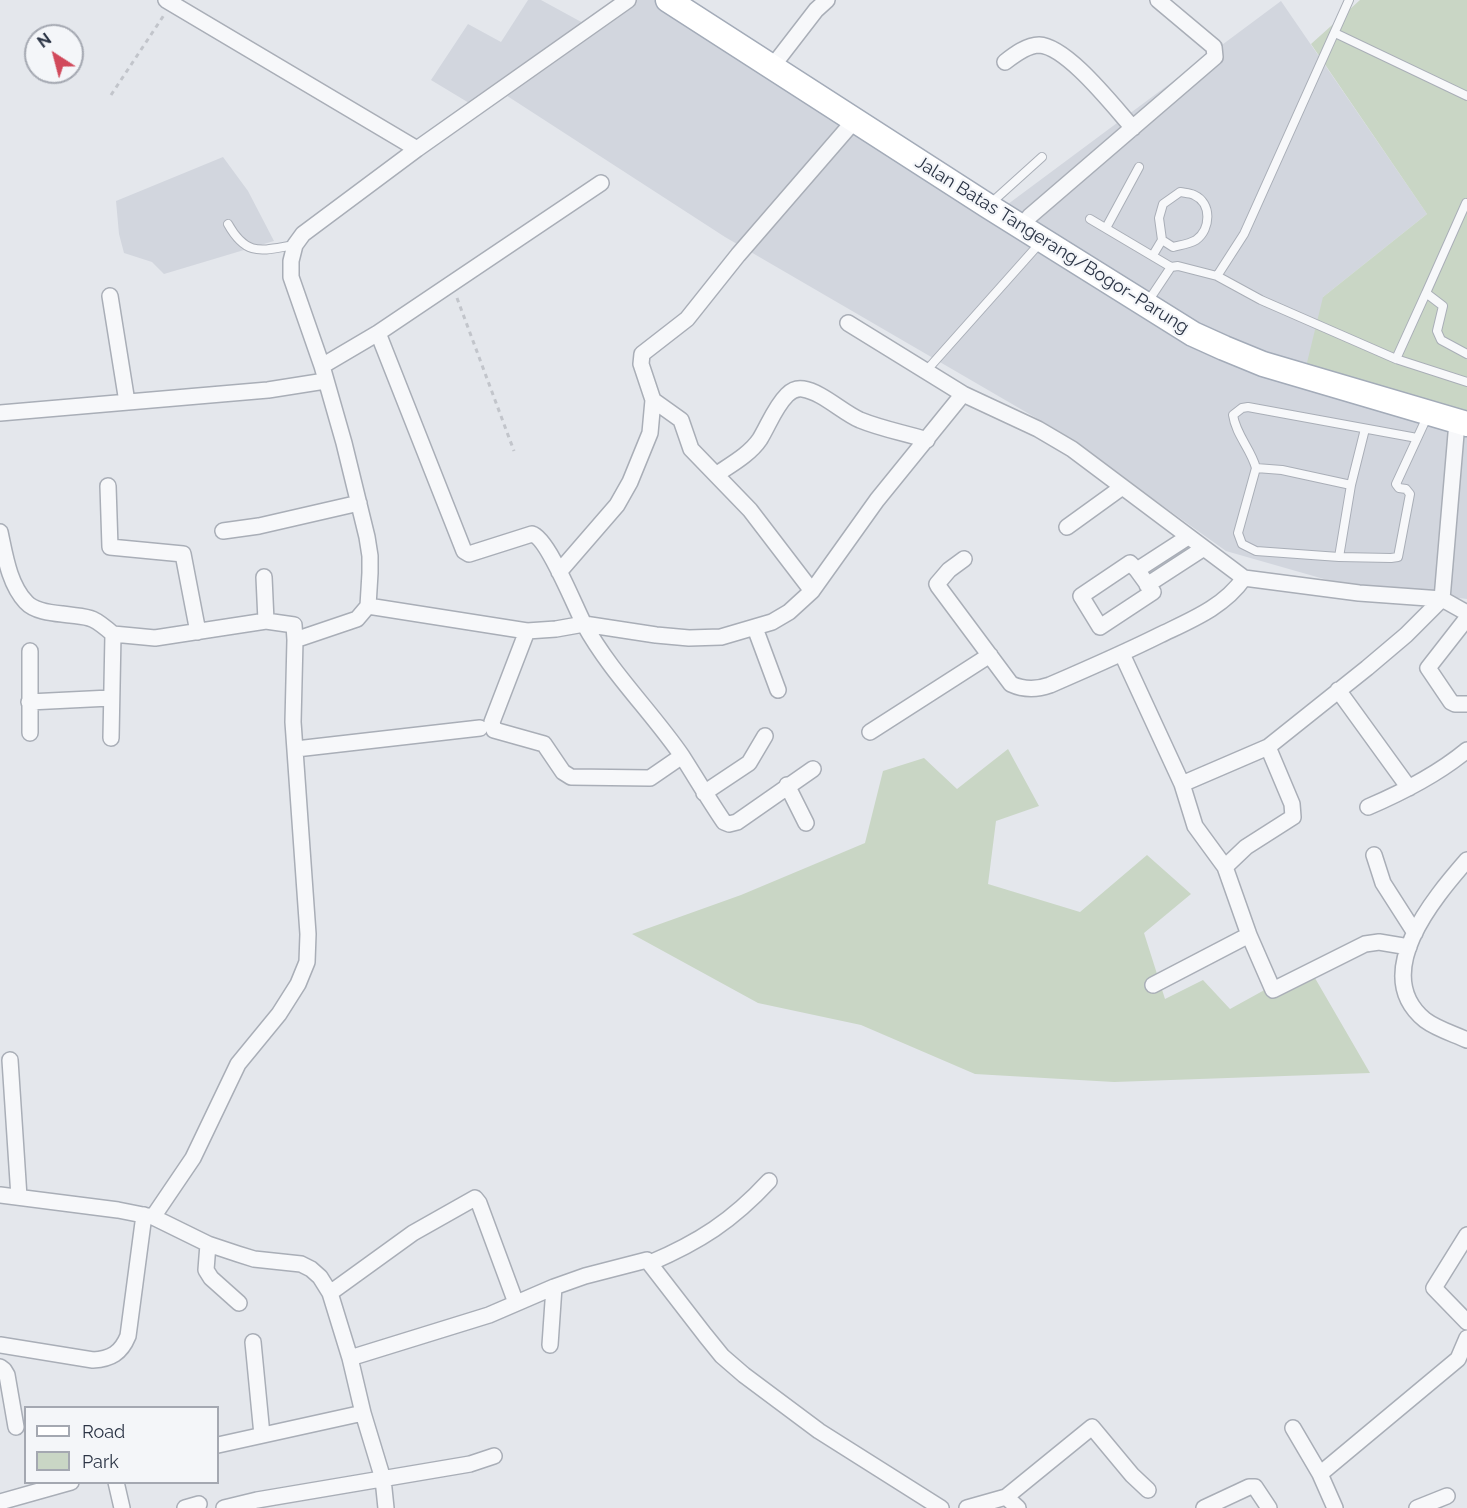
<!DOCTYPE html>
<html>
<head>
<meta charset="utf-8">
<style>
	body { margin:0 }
	#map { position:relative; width:1467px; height:1508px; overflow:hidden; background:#e4e7ec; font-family:Raleway,sans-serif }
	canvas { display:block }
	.legend { position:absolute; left:24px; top:1406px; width:195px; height:78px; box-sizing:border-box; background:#f4f6f9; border:2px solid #a4a8b1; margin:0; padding:8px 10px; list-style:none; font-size:18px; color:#2b3445 }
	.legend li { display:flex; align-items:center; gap:12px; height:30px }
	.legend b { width:30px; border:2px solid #a4a8b1 }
	.north { position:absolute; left:24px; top:24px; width:60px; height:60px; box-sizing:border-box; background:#f4f6f9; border:2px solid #a4a8b1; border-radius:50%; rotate:324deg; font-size:16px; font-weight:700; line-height:24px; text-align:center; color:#2b3445 }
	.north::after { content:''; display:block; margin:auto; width:21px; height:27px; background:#d1495b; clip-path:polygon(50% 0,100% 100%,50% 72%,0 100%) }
</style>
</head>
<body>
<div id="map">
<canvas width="1467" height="1508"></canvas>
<ul class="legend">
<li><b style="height:8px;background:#fff"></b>Road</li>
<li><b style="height:16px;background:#c9d6c5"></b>Park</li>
</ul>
<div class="north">N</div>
</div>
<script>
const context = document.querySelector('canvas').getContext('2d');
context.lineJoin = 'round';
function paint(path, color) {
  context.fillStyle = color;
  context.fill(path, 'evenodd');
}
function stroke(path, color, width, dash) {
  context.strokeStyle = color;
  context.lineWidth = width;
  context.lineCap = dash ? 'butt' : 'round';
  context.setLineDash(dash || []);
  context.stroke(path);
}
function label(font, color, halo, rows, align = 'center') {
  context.font = font + ' Raleway,sans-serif';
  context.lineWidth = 4.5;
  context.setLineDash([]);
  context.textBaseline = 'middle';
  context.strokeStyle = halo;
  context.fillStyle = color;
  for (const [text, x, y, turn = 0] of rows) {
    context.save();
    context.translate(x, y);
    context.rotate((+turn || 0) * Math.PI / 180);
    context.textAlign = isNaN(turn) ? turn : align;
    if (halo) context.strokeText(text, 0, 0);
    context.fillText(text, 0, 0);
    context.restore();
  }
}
const built = new Path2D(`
	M 528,0 L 541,0 L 585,24 L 618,0 L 654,0 L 996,213 L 1281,1 L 1427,214 L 1323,297 L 1467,425 L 1467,599 L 1338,583 L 1226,551 L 1055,429 L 725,237 L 498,90 L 479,109 L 431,80 L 468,24 L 501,42 Z
	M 223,157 L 248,191 L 274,241 L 164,274 L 152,262 L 124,253 L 119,234 L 116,201 Z`);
const green = new Path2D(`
	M 1360,0 L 1467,0 L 1467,425 L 1303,379 L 1323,297 L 1427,214 L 1311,44 Z
	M 1008,749 L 1039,806 L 996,821 L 988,884 L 1080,912 L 1147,855 L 1191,894 L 1144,933 L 1165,999 L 1203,980 L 1230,1009 L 1308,966 L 1370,1073 L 1114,1082 L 975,1074 L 861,1025 L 758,1003 L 632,934 L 741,895 L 865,843 L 883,771 L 924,758 L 957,789 Z`);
const path = new Path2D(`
	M 111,95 L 164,15
	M 457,298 L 514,451`);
const lane = new Path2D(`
	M 1335,33 L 1467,96
	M 991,203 L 1042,157
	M 1090,219 L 1171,267
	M 228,224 C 247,258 262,250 295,245
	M 1106,228 L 1139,167
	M 1153,255 L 1162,240 L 1159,218 L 1163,204 L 1180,192 C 1185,193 1190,193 1194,195 C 1212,203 1211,229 1196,240 C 1189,244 1181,245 1173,247 L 1162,240
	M 1217,276 L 1261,300 L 1396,359 L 1467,382
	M 1426,293 L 1466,203
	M 1147,303 L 1171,267 L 1178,266 L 1217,276 L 1244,234 L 1349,0
	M 1396,359 L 1426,293 L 1443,306 L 1437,331 L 1441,340 L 1467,354
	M 926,371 L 1040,243
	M 1256,468 C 1251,449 1236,435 1233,415 L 1242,408 L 1248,407 L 1417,438
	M 1351,485 L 1282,470 L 1256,468 L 1238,533 L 1242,544 L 1256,551 L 1339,557 L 1391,558 L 1398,557 L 1410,494 L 1406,489 L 1399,488 L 1396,484 L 1427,417
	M 1339,557 L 1351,485 L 1365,429`);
const street = new Path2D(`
	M 166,0 L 417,149
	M 1005,62 C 1014,55 1027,45 1039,45 C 1067,46 1114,107 1133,128
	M 772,67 L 816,10 L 827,0
	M 1022,226 L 1030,216 L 1215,57 L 1214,47 L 1158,0
	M 110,296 L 127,402
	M 848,323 L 963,394 L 1038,429 L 1072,449 L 1244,578 L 1359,593 L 1442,599 L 1467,613
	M 378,333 L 464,551 L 469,554 L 532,534 C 548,538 575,607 584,624 C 611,673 651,711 682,756 C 696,778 709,800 724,822 L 729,824 L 737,822 L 813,769
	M 322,366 L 378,333 L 601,183
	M 653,400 L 681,420 L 691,449 L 750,510 L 812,591
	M 0,413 L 268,390 L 325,381
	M 717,474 C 732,464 750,454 760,439 C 769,424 775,407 787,395 C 791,391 797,388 803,389 C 822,392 842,412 860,420 C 882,429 905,433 927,440
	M 108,486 L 110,547 L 183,554 L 198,632
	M 1067,527 L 1121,488
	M 223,531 L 259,526 L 359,503
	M 0,532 C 5,555 9,584 26,602 C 34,611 51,613 62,614 C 90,618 90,614 113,634
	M 964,559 L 949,570 L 937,584 L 938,586 L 1011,684 C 1024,690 1036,690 1050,685 C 1087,669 1124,653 1160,635 C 1191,620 1224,607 1244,578
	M 1130,563 L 1137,570 L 1153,592 L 1100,627 L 1081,596 Z
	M 1137,570 L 1188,537
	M 559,572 L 617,505 L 630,482 L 650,433 L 653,400 L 641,364 L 642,354 L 687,319 L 738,255 L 854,121
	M 264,577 L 266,621
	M 1147,585 L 1204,548
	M 368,606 L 527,631 L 556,629 L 584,624 L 656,635 L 689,638 L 721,637 L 772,622 L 789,612 L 812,591 L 877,500 L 963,394
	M 1467,618 L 1428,668 L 1451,702 L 1455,704 L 1467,704
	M 755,628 L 778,690
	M 527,631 L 492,722 L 494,730 L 544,744 L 563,772 L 571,777 L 650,778 L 682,756
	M 30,651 L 30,733
	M 1122,654 L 1182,784 L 1195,826 L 1225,867
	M 1338,690 L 1409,788
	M 29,702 L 110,698
	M 870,732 L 990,655
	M 111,738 L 113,634 L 155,638 L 266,621 L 294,625 L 295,640
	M 296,749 L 480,728
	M 1182,784 L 1268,747 L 1367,668 L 1406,635 L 1442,599 L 1457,422
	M 787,785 L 806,823
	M 704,793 L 749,763 L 765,736
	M 1368,807 C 1403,792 1438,774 1467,750
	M 1374,855 L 1383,883 L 1415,933
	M 1467,860 C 1434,898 1369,974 1425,1020 C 1437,1029 1454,1034 1467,1040
	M 1249,935 L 1273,990 L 1365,944 L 1379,942 L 1409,947
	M 1153,985 L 1249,935 L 1225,867 L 1246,847 L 1293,817 L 1292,804 L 1268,747
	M 10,1060 L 19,1197
	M 0,1195 L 118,1210 L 153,1217 L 193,1158 L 238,1064 L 279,1014 L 298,984 L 307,962 L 308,934 L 293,722 L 295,640 L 357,619 L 368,606 L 370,573 L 370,556 L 367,537 L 344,443 L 322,366 L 291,277 L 291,261 L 295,245 L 303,234 L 417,149 L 628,0
	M 153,1217 L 208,1244 L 238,1254 L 254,1259 L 301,1264 L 311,1269 L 320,1277 L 330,1293 L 350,1358 L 363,1413 L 383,1479 L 386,1508
	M 1467,1235 L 1434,1288 L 1467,1322
	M 208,1244 L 206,1270 L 211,1278 L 239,1303
	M 650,1263 C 699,1242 732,1221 769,1181
	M 330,1293 L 413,1233 L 475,1198 L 479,1203 L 516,1303
	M 253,1342 L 262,1435
	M 0,1345 L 93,1360 C 111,1359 121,1353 128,1336 L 144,1215
	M 550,1345 L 554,1287
	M 350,1358 L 489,1315 L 554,1287 L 585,1276 L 647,1260 L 705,1335 L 722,1356 L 744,1375 L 819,1431 L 941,1508
	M 0,1367 L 4,1370 L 7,1375 L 16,1427
	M 1293,1428 L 1320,1474
	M 218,1445 L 363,1413
	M 116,1482 L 122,1508
	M 1006,1497 L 1092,1427 L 1132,1475 L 1148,1490
	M 0,1502 L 71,1482
	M 185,1508 L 199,1504
	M 224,1508 L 257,1500 L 470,1464 L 494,1456
	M 967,1508 L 1006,1497 L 1018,1508
	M 1204,1508 L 1249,1487 L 1255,1487 L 1269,1508
	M 1335,1508 L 1320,1474 L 1458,1359 L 1467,1338
	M 1417,1508 L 1447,1496`);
const primary = new Path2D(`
	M 668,0 L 988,206 L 1193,334 L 1224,348 L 1263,364 L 1467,424`);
const streetNames = [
	["Jalan Batas Tangerang/Bogor–Parung",1052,245,32]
];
paint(built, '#d2d6de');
paint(green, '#c9d6c5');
stroke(lane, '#a9aeb7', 10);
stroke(street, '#a9aeb7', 18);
stroke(primary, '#a3abb8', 27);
stroke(path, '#c2c5cb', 3, [4.5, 4.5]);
stroke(lane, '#f7f8fa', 8);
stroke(street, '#f7f8fa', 15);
stroke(primary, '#fff', 24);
label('18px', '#2b3445', '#f4f6f9', streetNames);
</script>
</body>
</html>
